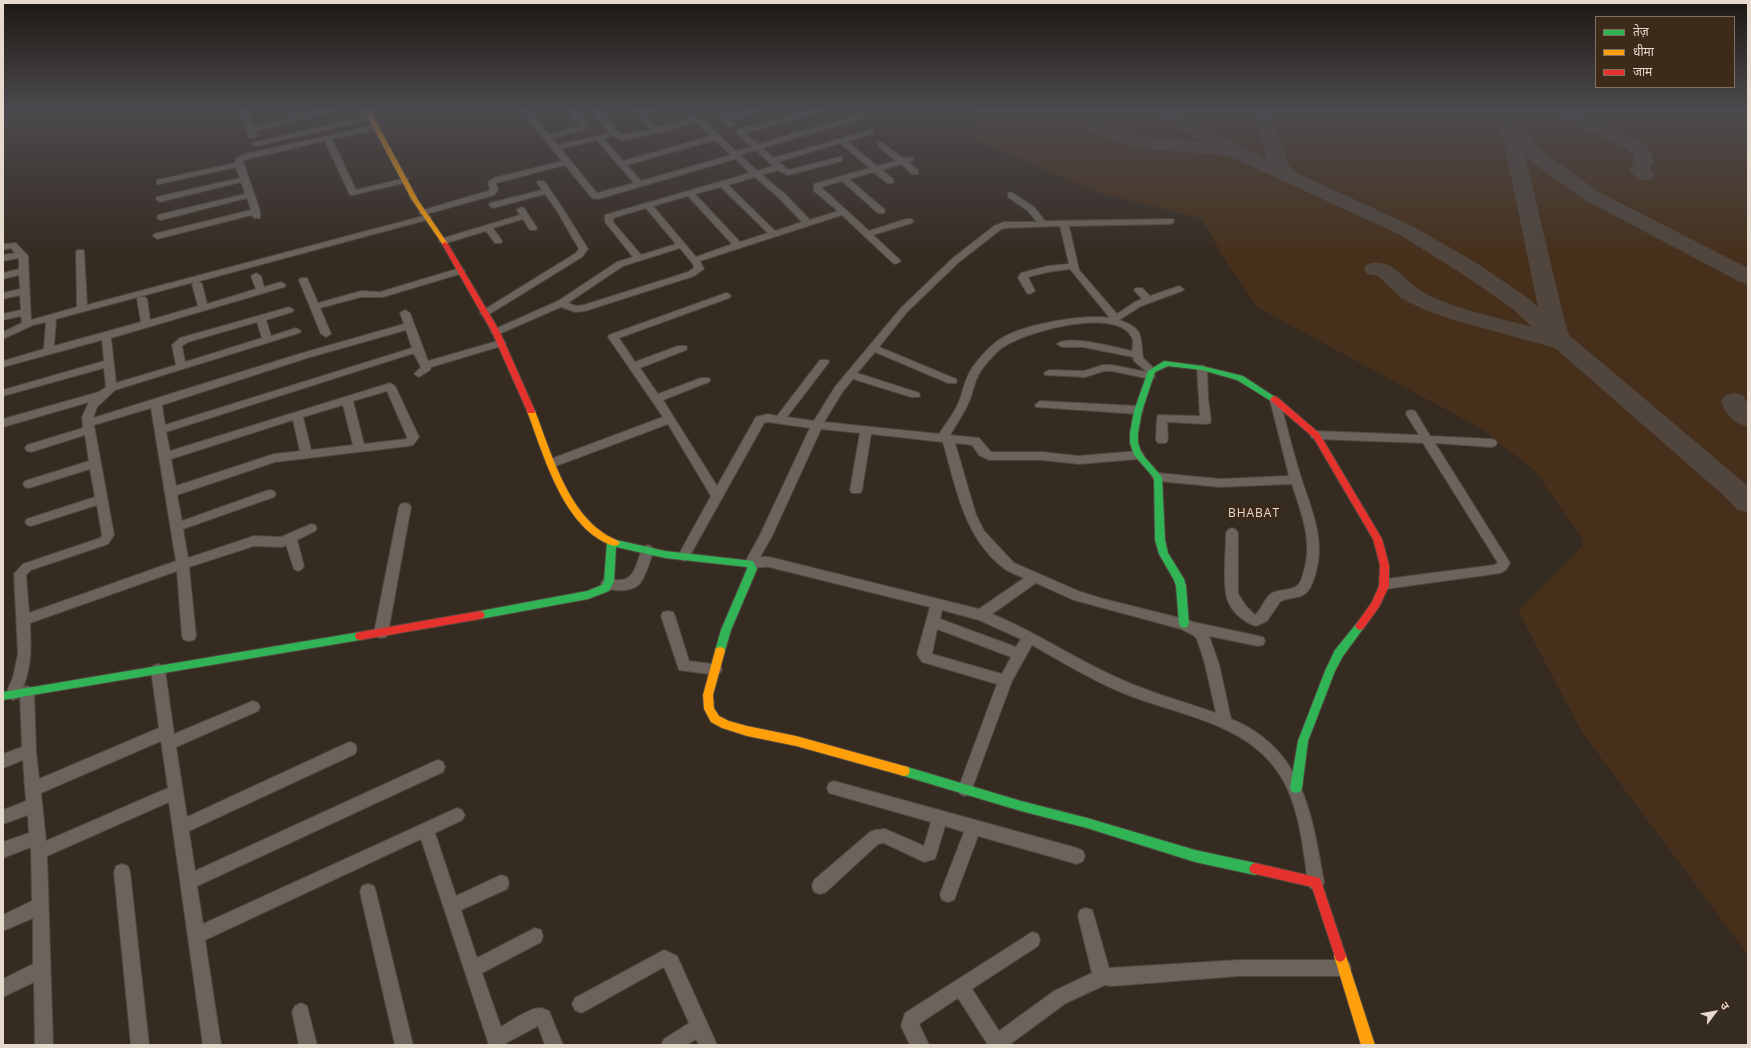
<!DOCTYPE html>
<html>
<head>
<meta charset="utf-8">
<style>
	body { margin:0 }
	#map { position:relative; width:1751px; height:1048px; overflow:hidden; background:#362b21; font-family:"Open Sans","Noto Sans Devanagari",sans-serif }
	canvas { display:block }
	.frame { position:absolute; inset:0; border:4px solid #e6d9ce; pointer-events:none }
	.legend { position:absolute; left:1595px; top:16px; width:140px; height:72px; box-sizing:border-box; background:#3e2a19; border:1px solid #817061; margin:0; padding:5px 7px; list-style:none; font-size:12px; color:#e6d9ce }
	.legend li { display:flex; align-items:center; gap:8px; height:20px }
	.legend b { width:20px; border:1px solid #817061 }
	.north { position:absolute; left:1695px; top:992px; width:40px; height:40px; -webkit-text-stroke:3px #3e2a19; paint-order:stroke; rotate:58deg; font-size:11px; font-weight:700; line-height:16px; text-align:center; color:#e6d9ce }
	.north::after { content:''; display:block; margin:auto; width:14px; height:18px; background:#e6d9ce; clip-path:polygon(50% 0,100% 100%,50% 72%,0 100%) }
</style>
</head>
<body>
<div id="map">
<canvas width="1751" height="1048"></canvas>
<div class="frame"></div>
<ul class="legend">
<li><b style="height:5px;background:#30b455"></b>तेज़</li>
<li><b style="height:5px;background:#ff9f0a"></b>धीमा</li>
<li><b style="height:5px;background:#e5322d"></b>जाम</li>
</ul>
<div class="north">उ</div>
</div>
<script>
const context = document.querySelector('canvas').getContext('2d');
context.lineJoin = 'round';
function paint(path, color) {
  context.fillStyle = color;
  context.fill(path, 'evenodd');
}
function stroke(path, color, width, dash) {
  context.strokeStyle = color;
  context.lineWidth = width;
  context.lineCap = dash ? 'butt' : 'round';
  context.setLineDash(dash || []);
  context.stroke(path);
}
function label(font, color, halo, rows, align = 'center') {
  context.font = font + ' "Open Sans",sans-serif';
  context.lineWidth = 4;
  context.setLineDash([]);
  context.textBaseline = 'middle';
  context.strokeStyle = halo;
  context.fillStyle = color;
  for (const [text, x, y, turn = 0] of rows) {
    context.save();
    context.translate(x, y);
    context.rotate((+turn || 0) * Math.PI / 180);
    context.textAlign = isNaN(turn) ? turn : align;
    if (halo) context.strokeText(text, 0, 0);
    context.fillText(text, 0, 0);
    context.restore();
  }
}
const built = new Path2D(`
	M 969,110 L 1748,110 L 1748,955 L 1582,732 L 1518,611 L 1582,547 L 1583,540 L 1536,472 L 1482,429 L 1257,307 L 1227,263 L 1202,219 L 1098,192 L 977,141 L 973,112 Z`);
const taxiway = new Path2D(`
	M 1147,110 L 1170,110 L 1267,159 L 1252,110 L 1270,110 L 1289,166 L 1297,173 L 1414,227 L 1480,265 L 1529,299 L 1538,307 L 1501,129 L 1504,124 L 1510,122 L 1516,124 L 1547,155 L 1599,192 L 1748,268 L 1748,284 L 1740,282 L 1585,200 L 1533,163 L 1525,155 L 1564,319 L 1569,335 L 1748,486 L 1748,513 L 1738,510 L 1722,494 L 1555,348 L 1450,319 L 1423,309 L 1401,298 L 1378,276 L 1367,274 L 1364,269 L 1367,264 C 1392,258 1399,275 1417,288 C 1443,307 1500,318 1532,327 L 1513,309 L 1464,275 L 1400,235 L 1225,154 L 1221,155 L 1136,148 L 1086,130 L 1083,126 L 1086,122 L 1092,121 L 1098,122 L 1117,127 L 1139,137 L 1203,142 L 1150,114 Z
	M 1550,110 L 1574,110 L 1640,140 L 1652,153 L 1654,162 L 1649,168 L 1655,175 L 1652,179 C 1641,182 1636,178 1629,169 L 1634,162 L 1633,155 L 1626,148 L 1553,114 Z
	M 1734,393 L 1743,395 L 1748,405 L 1748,427 C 1734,423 1725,415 1721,401 L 1725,395 Z`);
const street = new Path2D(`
	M 240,110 L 248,110 L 253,127 L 324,110 L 337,110 L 255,131 L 257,137 L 253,139 L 249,137 Z
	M 521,110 L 529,110 L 549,135 L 580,126 L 567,110 L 575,110 L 589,127 L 552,139 L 558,145 L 606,134 L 610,136 L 604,139 L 623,161 L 711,136 L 696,122 L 658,133 L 622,140 L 611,135 L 591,110 L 599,110 L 617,131 L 623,135 L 650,130 L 633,110 L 657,110 L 645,114 L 657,128 L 694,117 L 700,117 L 736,151 L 752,147 L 737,134 L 737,130 L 814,110 L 827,110 L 745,133 L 758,144 L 855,115 L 861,115 L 861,119 L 763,148 L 773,158 L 870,130 L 874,132 L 873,134 L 847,141 L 877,166 L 896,161 L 878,146 L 878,142 L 881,142 L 903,158 L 913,157 L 913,161 L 908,162 L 918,170 L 918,174 L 912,174 L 901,164 L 882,170 L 893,179 L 893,183 L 887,183 L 874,172 L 849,179 L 884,209 L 885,211 L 884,213 L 878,213 L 842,181 L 821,187 L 869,231 L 906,219 L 912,219 L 913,221 L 912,223 L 873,235 L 901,261 L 896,264 L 893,263 L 842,215 L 700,261 L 704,269 L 694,276 L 585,311 L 575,312 L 561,307 L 499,334 L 493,334 L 491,332 L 493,330 L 558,301 L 617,262 L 633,257 L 605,222 L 605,215 L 750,173 L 735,159 L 598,199 L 592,198 L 565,165 L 500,182 L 496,183 L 498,190 L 494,195 L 427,214 L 431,217 L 430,219 L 196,282 L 200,282 L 202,284 L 207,304 L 256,289 L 251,276 L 256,273 L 261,276 L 264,287 L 281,282 L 286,285 L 284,287 L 264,293 L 111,338 L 116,383 L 176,365 L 172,345 L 180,338 L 286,308 L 289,307 L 294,310 L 292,312 L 266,320 L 271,336 L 296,328 L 301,331 L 299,333 L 115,390 L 97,407 L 93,418 L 299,354 L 404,324 L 400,313 L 405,310 L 410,313 L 428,361 L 501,340 L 506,343 L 505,345 L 431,367 L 430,370 L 419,377 L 414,374 L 421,367 L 414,354 L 411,354 L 166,432 L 170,451 L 390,383 L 395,386 L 419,437 L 413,445 L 409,446 L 275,462 L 177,495 L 182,521 L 266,491 L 270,490 L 274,491 L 276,494 L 274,497 L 183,529 L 188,558 L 254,536 L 281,537 L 311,524 L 315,525 L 317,528 L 315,531 L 297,540 L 304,566 L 302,569 L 298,571 L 294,569 L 286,545 L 282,547 L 254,546 L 189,567 L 196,636 L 194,640 L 189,641 L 184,640 L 182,636 L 177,571 L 30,623 C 31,648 32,664 23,688 L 27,686 L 32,688 L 34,692 L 36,751 L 39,779 L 159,728 L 151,670 L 153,666 L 158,664 L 163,666 L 165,670 L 174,734 L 248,703 L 253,701 L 258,703 L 260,707 L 258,711 L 176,747 L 187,817 L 345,744 L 350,742 L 355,744 L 357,749 L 355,754 L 189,831 L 195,871 L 433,762 L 438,760 L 443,762 L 445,767 L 443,772 L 197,886 L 203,924 L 457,808 L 462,810 L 465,815 L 462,820 L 435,833 L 456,896 L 501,875 L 507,877 L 509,883 L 507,889 L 461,910 L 477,958 L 535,928 L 541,930 L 543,936 L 541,942 L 482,973 L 501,1027 C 509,1022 531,1007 540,1008 C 543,1008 546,1010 549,1011 L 563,1045 L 545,1045 L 538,1026 L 506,1043 L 507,1045 L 489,1045 L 421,839 L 205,940 L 221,1045 L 203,1045 L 169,802 L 47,856 L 53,1045 L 35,1045 L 34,982 L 3,997 L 3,979 L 33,964 L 33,918 L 3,931 L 3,915 L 32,901 L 31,847 L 3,858 L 3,842 L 29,833 L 28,815 L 3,824 L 3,810 L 26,801 L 23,760 L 3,768 L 3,754 L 22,747 L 20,694 L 18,698 L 13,700 L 8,698 L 6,694 L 13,677 L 18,654 L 14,574 L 23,564 L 100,538 L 102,535 L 97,505 L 31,526 L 27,525 L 25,522 L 27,519 L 95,497 L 90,469 L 29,488 L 25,487 L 23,484 L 25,481 L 89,461 L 85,435 L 31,452 L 27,451 L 25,448 L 27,445 L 83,428 L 82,417 L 89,402 L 3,427 L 3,419 L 99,392 L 106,387 L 104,368 L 3,396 L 3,390 L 104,361 L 102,340 L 3,367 L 3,361 L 44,349 L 46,322 L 33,325 L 3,339 L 3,332 L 22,323 L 21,316 L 3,320 L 3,314 L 21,310 L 20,295 L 3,299 L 3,293 L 20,289 L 19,275 L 3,279 L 3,273 L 19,269 L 19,258 L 3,261 L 3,255 L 15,253 L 11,248 L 3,250 L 3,244 L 16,243 L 28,256 L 31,320 L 77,307 L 76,252 L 77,250 L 83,250 L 84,252 L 87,305 L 423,216 L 419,213 L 420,211 L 488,191 L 490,190 L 488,182 L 494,178 L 562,161 ZM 597,140 L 634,183 L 597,193 L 561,149 ZM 715,140 L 731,155 L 641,181 L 627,165 ZM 840,143 L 870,168 L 814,184 L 814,191 L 838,211 L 810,220 L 785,194 L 762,175 L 778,170 L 788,175 L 842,161 L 842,157 L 839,157 L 789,170 L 778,162 ZM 756,150 L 773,166 L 757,171 L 740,155 ZM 755,177 L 779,198 L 802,222 L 775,231 L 728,185 ZM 721,187 L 768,233 L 740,242 L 695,194 ZM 688,196 L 732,244 L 696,257 L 653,206 ZM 646,208 L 676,244 L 641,255 L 613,222 L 613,218 ZM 680,248 L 693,264 L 694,268 L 688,272 L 584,305 L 576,306 L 568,303 L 623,266 ZM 194,282 L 192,284 L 198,306 L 150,320 L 147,299 L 145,297 L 139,297 L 137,299 L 141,322 L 54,346 L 56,319 ZM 257,322 L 262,338 L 185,362 L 182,346 L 188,342 ZM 406,330 L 412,348 L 165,425 L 162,405 L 307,358 ZM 387,391 L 407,437 L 406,439 L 364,444 L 353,401 ZM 343,405 L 353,445 L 311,450 L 303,417 ZM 151,408 L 176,561 L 29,613 L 26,575 L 31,570 L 108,544 L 114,535 L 94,425 ZM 293,420 L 300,451 L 274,454 L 176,486 L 171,459 ZM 161,741 L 168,788 L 46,841 L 41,793 Z
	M 716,110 L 725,110 L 724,112 L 728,116 L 753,110 L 766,110 L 732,120 L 736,125 L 732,127 L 729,127 L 716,113 Z
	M 371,115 L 374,115 L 374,119 L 255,146 L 251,144 L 255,142 Z
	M 376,125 L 379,125 L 379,129 L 332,139 L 356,190 L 405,178 L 408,178 L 408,182 L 353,195 L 350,195 L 325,141 L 251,158 L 243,161 L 260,211 L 260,218 L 254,218 L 252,215 L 157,239 L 153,236 L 154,234 L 251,210 L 247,198 L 161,220 L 158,219 L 157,217 L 158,215 L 245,194 L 241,182 L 160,202 L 156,199 L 157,197 L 240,178 L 236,167 L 160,184 L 157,184 L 157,180 L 235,163 L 236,158 L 246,154 Z
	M 538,181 L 544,181 C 560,203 574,226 588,249 L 582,257 L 488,315 L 482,315 L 480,313 L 482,311 L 576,253 L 579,249 L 557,211 L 545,194 L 493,208 L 489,205 L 490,203 L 542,190 L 537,183 Z
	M 1011,192 L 1034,207 L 1045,221 L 1173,219 L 1174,221 L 1173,223 L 1170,224 L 1069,226 L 1079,270 L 1117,314 L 1135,302 L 1142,299 L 1134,290 L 1136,288 L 1142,288 L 1150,296 L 1179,286 L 1184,289 L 1182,291 L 1141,306 L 1119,320 C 1145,329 1140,336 1143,358 L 1157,371 L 1154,374 L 1155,376 L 1154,378 L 1150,379 L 1112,371 L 1104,371 L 1085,377 L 1045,375 L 1044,373 L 1049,370 L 1084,371 L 1103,365 L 1112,365 L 1147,372 L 1134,361 L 1133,357 L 1083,347 L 1062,347 L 1057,344 C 1066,334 1119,348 1132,351 C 1133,346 1134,340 1131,336 C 1115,306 1017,333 998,351 C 990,359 982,367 977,378 C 973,387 972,397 967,406 C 962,416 956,425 950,435 L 979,438 L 991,452 L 1042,452 L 1079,456 L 1138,451 L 1142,452 L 1144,455 L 1142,458 L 1138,459 L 1079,464 L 1042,460 L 989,460 L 979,455 L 972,445 L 955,443 L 976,515 L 984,531 L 1014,563 L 1078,591 L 1100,598 L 1184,619 L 1193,622 L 1263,637 L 1265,641 L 1263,645 L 1258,646 L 1209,636 L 1219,664 L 1231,719 C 1303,748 1312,814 1324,882 L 1322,888 L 1316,890 L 1310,888 L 1308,882 C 1303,849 1300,812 1284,782 C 1253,723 1179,716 1123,693 C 1091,680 1062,662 1032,645 L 1012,681 L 970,794 L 965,796 L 960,794 L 958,789 L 997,684 L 922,662 L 917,654 L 930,607 L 769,567 C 761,566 753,570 746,567 L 744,564 L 760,535 L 810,428 L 768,422 L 764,423 L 688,559 L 684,561 L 680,559 L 678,556 L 711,496 L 668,424 L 556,466 L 548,466 L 546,463 L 548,460 L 663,417 L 608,337 L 609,335 L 726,293 L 729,294 L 731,296 L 729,298 L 619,338 L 635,362 L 678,346 L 686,346 L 687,348 L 686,350 L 640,368 L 658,394 L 701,378 L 709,378 L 710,380 L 709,382 L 663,400 L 717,486 L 756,417 L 768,414 L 777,416 L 820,360 L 828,360 L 829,362 L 787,417 L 814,421 L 835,387 L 901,308 L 953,258 L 994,226 L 1004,222 L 1037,222 L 1028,211 L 1008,197 L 1008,193 ZM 1060,226 L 1069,264 L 1048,266 L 1021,273 L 1018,278 L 1027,293 L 1030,294 L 1035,291 L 1028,277 L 1048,272 L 1070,269 L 1110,318 C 1082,314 1026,324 1002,338 C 990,345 980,357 972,368 C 965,379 963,391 959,402 C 954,414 946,423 939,434 L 824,422 L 843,391 L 853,379 L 911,397 L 919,397 L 920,395 L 919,393 L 857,373 L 875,352 L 948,383 L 956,383 L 957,381 L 956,379 L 879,347 L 907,312 L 959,262 L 1000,230 L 1005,228 ZM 821,429 L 860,433 L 850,490 L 852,493 L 860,493 L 862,490 L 871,434 L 943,442 C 956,487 964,539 1005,569 C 1010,573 1018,575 1024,578 L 979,609 L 769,557 L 760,557 L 772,536 ZM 1036,583 L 1074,600 L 1181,629 L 1193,635 L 1197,639 L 1205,664 L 1216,713 C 1183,701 1149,693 1118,678 C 1075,659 1036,632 992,614 ZM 942,610 L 979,620 L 1021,639 L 1016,647 L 940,619 ZM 937,629 L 1011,657 L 1002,674 L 932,654 Z
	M 521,207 L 524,208 L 537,228 L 536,230 L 530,230 L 523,219 L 493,228 L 502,241 L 501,243 L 495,243 L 486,231 L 443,244 L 439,241 L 440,239 L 520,215 L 517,210 Z
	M 460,268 L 465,271 L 463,273 L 383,297 L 361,297 L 320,308 L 331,334 L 326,337 L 321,334 L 299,280 L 301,278 L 307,278 L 318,303 L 361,291 L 380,292 Z
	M 1202,365 L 1207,368 L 1208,399 L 1211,420 L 1210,423 L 1206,424 L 1167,422 L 1168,440 L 1166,443 L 1158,443 L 1156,440 L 1157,418 L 1158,415 L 1200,416 L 1197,368 Z
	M 1275,397 L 1280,400 C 1286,424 1292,448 1299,471 C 1309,505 1326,536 1316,572 C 1314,578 1312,586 1308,591 C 1301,600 1288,596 1280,602 L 1267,621 L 1256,626 C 1242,622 1227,608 1226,593 C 1223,574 1226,552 1226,533 L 1228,530 L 1232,528 L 1236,530 L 1238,533 L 1238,594 L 1246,606 L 1255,615 C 1262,609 1264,598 1272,593 C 1280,589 1292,591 1298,585 C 1302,581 1302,576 1304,571 C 1313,540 1301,513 1292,484 L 1220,487 L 1158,481 L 1154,480 L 1152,477 L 1154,474 L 1158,473 L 1220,479 L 1289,476 L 1270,400 Z
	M 1040,401 L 1138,406 L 1142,407 L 1143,410 L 1142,413 L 1138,414 L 1036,407 L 1035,405 Z
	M 1411,410 L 1415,411 L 1430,436 L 1491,439 L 1495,440 L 1497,443 L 1495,446 L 1491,447 L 1435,443 L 1510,563 L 1506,570 L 1501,573 L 1386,589 L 1382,588 L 1380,584 L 1382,580 L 1386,579 L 1494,565 L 1498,563 L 1423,443 L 1316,439 L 1312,438 L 1310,435 L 1312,432 L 1316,431 L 1419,435 L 1406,414 L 1407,411 Z
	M 405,503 L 409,504 L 411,507 L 388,633 L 386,637 L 381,638 L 376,637 L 374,633 L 399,507 L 401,504 Z
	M 648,545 L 652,547 L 654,550 C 650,560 647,573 641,582 C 634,593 613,591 603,588 L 601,584 L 603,580 C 608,579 613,580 618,580 C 635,581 636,563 642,550 L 644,547 Z
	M 668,611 L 673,612 L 675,616 L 689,661 L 720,665 L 722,669 L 720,673 L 715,675 L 679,670 L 661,616 L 663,612 Z
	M 834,781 L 1077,848 L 1083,851 L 1085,856 L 1083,861 L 1077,864 L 978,836 L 954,900 L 948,902 L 942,900 L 940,894 L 964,832 L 945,826 L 935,859 L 924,862 L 884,843 L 878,844 L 826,892 L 820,894 L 814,892 L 812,886 L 814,880 L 870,832 L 875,830 L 885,829 L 924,846 L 931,822 L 829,793 L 827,788 L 829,783 Z
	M 122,864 L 128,866 L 130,872 L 149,1045 L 131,1045 L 114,872 L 116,866 Z
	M 368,884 L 374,886 L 376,892 L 413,1045 L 395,1045 L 360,892 L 362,886 Z
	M 1086,908 L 1092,910 L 1094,916 L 1109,968 L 1239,960 L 1343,960 L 1349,962 L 1351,968 L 1349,974 L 1343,976 L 1239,976 L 1112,986 L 1105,985 L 1066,1003 L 1009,1045 L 988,1045 L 958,998 L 919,1024 L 929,1045 L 910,1045 L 901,1026 L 905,1013 L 1032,932 L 1038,934 L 1040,940 L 1038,946 L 972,989 L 999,1031 L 1054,991 L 1092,973 L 1078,916 L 1080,910 Z
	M 664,950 L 677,956 L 717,1045 L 699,1045 L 696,1039 L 687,1045 L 661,1045 L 664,1039 L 689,1023 L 664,967 L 587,1010 L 581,1013 L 575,1010 L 572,1004 L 575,998 Z
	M 301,1003 L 307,1006 L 317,1045 L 299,1045 L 292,1012 L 295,1006 Z`);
const fast = new Path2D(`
	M 1164,361 L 1202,366 L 1243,376 L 1278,399 L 1277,401 L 1271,401 L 1237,380 L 1202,370 L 1168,366 L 1155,372 L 1142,411 L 1138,433 L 1138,443 L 1142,454 L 1162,477 L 1165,540 L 1168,553 L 1184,579 L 1186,586 L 1189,624 L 1187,627 L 1184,628 L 1181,627 L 1179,624 L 1176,586 L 1174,580 L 1159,554 L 1155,540 L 1154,478 L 1134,455 L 1130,443 L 1130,433 L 1134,411 L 1148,371 Z
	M 612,539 L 665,551 L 753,561 L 757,569 L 731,630 L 724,654 L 720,655 L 716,654 L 715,651 L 721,630 L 747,569 L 747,567 L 665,558 L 616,547 L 614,581 L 609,591 L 588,599 L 480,619 L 477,618 L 475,615 L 477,612 L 480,611 L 587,591 L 602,585 L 604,581 L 607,542 L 609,540 Z
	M 1360,622 L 1363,623 L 1365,626 L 1343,656 L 1335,671 L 1308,741 L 1302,788 L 1300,792 L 1296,793 L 1292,792 L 1290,788 L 1298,741 L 1325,671 L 1335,650 L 1357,623 Z
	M 360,632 L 364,633 L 365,636 L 364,639 L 360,640 L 3,700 L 3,692 Z
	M 904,766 L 1021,801 L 1087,818 L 1195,850 L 1255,863 L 1259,865 L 1261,869 L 1259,873 L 1255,875 L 1195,862 L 1087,828 L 1021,811 L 904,776 L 900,775 L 898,771 L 900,767 Z`);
const slow = new Path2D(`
	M 364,110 L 370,110 L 418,200 L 448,244 L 447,245 L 443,245 L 412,200 Z
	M 531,408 L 535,411 C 550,450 566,507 602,532 C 607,536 613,538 618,541 L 620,543 L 618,545 C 613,547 609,544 604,542 C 561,520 543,453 527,411 Z
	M 720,647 L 724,648 L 725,651 L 713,695 L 714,708 L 719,716 L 729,721 L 747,726 L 796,736 L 904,766 L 908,767 L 910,771 L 908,775 L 904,776 L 796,746 L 747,736 L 722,728 L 711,722 L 704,709 L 703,695 L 715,651 L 716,648 Z
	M 1340,950 L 1344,952 L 1346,956 L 1375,1045 L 1361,1045 L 1334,956 L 1336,952 Z`);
const jam = new Path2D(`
	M 445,242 L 448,244 L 500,332 L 535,411 L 534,413 L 528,413 L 527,411 L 492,332 L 442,244 Z
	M 1274,396 L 1277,397 L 1319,433 L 1382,539 L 1389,565 L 1389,586 L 1379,607 L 1363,629 L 1360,630 L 1357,629 L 1355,626 L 1372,602 L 1379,586 L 1380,565 L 1373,539 L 1313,437 L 1271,401 L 1270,399 Z
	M 480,611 L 483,612 L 485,615 L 483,618 L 480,619 L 360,640 L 356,639 L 355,636 L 356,633 L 360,632 Z
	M 1255,863 L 1320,878 L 1346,956 L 1344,960 L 1340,962 L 1336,960 L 1312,887 L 1251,873 L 1249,869 L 1251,865 Z`);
const quarterNames = [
	["BHABAT",1254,514]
];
paint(built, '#47301b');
paint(taxiway, '#50463e');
stroke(street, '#50473f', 2);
stroke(fast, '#50473f', 2);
stroke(slow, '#50473f', 2);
stroke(jam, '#50473f', 2);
paint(street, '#6c645c');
paint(fast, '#30b455');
paint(slow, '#ff9f0a');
paint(jam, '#e5322d');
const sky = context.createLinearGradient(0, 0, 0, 257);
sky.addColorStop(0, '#1e1812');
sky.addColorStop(0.43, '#4c4a4e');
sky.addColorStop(1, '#4c4a4e00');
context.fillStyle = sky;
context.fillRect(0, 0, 1751, 257);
context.letterSpacing = '1px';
label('12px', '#e6d9ce', '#3e2a19', quarterNames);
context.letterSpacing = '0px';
</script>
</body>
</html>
